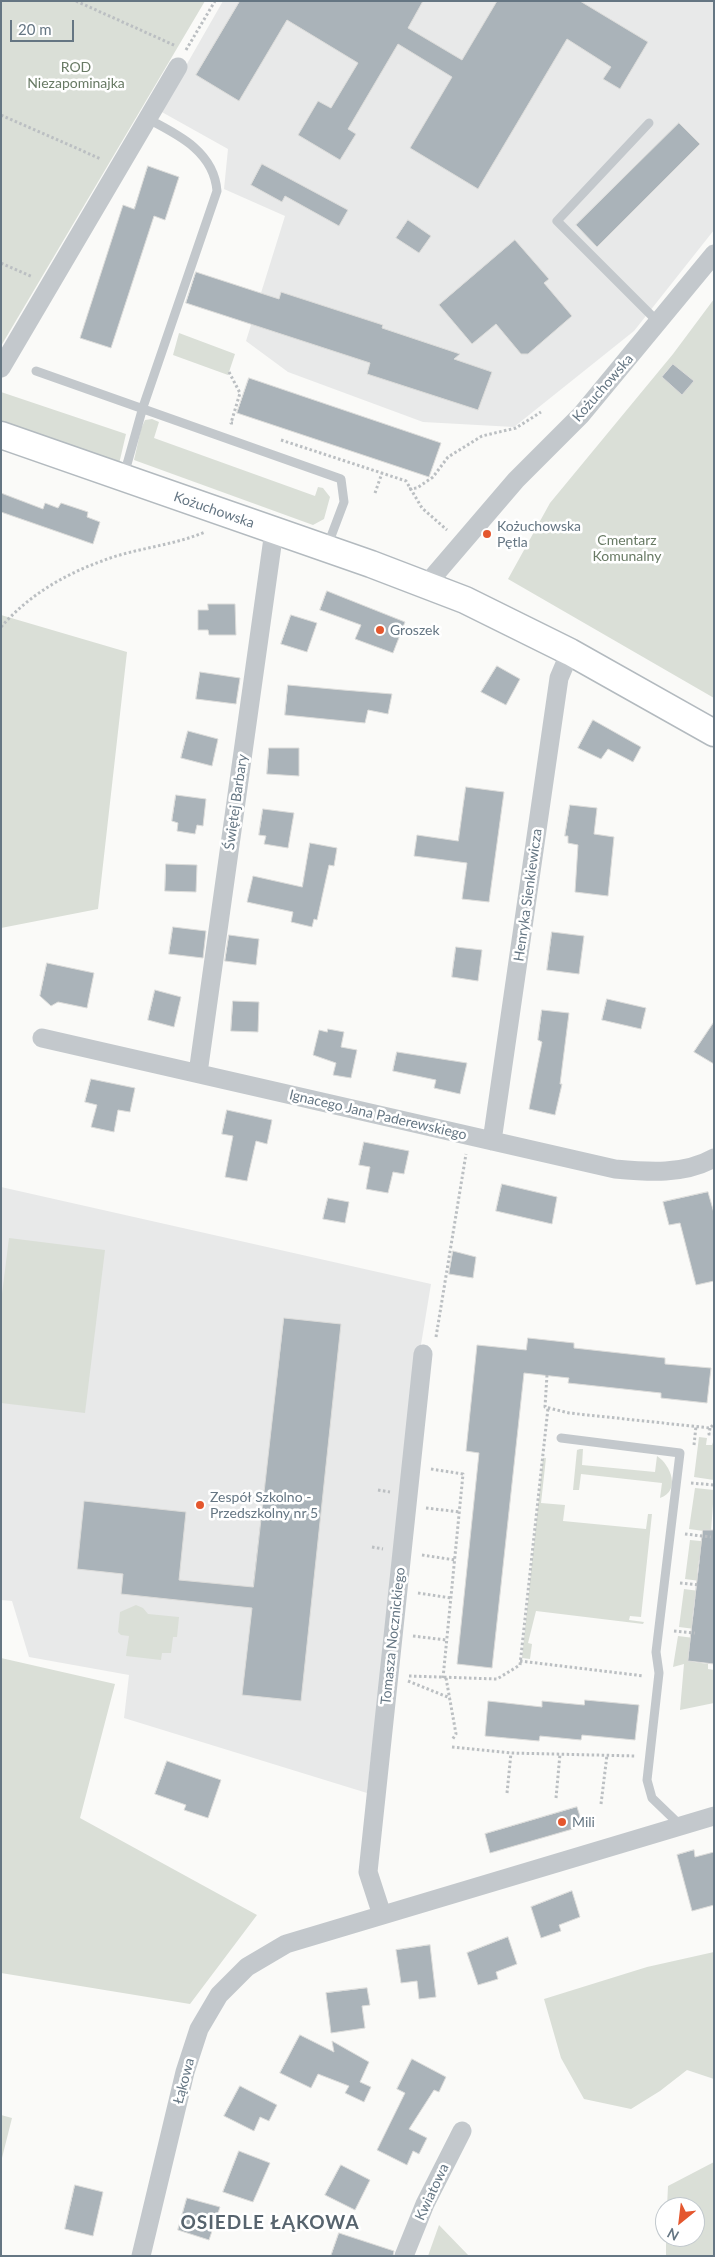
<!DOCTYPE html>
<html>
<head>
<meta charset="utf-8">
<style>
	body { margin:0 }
	#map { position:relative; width:715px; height:2257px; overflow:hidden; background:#fafaf8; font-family:Lato,sans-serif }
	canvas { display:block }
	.frame { position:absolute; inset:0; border:2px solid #657683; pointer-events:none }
	.north { position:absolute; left:655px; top:2197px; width:50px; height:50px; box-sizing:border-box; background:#fff; border:1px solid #c1c8cd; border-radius:50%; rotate:209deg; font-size:14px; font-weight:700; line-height:20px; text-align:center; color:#657683 }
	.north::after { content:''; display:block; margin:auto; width:18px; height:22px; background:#e4572e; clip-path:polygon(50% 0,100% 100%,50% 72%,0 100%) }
	.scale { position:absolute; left:10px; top:20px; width:64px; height:22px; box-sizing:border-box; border:2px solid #657683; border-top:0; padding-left:6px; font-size:15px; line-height:18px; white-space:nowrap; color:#657683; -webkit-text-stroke:4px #fff; paint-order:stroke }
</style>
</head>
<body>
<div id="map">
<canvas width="715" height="2257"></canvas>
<div class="frame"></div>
<div class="north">N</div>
<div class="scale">20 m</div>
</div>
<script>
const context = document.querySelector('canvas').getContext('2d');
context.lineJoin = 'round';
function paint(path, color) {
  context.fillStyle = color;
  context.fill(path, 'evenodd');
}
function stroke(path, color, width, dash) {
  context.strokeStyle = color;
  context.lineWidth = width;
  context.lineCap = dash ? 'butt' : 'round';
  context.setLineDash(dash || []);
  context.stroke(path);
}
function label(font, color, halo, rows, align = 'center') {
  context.font = font + ' Lato,sans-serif';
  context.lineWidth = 5;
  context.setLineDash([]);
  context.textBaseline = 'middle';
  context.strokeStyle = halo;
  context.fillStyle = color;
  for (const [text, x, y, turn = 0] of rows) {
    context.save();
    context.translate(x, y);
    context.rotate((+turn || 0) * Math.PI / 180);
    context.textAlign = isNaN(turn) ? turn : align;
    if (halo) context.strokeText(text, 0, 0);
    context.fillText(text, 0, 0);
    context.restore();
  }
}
const built = new Path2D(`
	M 223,1 L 714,1 L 714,230 L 634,331 L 514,427 L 423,422 L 288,372 L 246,341 L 285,216 L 224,189 L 228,149 L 160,111 Z
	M 1,1187 L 431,1284 L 410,1411 L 367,1793 L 124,1718 L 129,1675 L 29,1657 L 12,1601 L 1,1600 Z`);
const green = new Path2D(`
	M 1,1 L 205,1 L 1,346 Z
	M 714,299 L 714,698 L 508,579 L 550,503 L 673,354 Z
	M 179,333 L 235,354 L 228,375 L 173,355 Z
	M 1,392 L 126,434 L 119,464 L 1,423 Z
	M 152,419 L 159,422 L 154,438 L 315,496 L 318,487 L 323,488 L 330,497 L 324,519 L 313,525 L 134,460 L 141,429 L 145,420 Z
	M 1,615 L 127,652 L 98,909 L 1,928 Z
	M 9,1238 L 105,1250 L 85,1413 L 1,1403 L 1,1302 Z
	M 699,1437 L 707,1438 L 706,1445 L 712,1445 L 714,1439 L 714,1480 L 694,1477 Z
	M 580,1449 L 583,1449 L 582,1465 L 655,1472 L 657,1456 C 671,1465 681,1491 660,1498 L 662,1483 L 581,1474 L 579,1490 L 573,1490 L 577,1450 Z
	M 543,1458 L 546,1458 L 541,1503 L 565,1505 L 563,1521 L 646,1529 L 648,1514 L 652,1514 L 641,1617 L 630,1616 L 629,1620 L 644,1622 L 643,1624 L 536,1611 L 528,1643 L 532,1644 L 530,1659 L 522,1658 Z
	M 695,1488 L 714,1490 L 711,1532 L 689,1529 Z
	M 690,1540 L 710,1542 L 704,1561 L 699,1560 L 697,1574 L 701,1574 L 700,1581 L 685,1579 Z
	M 684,1589 L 699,1591 L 698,1598 L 695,1598 L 692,1620 L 696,1621 L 695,1629 L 679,1627 Z
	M 136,1605 L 143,1608 L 148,1614 L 179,1617 L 177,1637 L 173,1637 L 171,1653 L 162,1653 L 161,1660 L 126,1656 L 129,1636 L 121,1635 L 118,1632 L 120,1612 Z
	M 678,1636 L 694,1638 L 693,1650 L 689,1650 L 688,1661 L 708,1664 L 708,1669 L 714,1670 L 714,1703 L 680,1710 L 684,1664 L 673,1667 Z
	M 1,1658 L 115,1684 L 80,1818 L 257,1915 L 190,2004 L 1,1973 Z
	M 714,1952 L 714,2079 L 687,2070 L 660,2091 L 631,2109 L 584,2099 L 561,2058 L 544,1999 L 647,1967 Z
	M 1,2115 L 12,2118 L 1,2162 Z
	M 714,2162 L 714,2256 L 666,2256 L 666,2237 L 695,2237 L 695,2207 L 667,2207 L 668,2186 Z
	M 439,2225 L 469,2256 L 428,2256 Z`);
const building = new Path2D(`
	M 240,1 L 423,1 L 408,28 L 462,60 L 497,1 L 580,1 L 648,42 L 620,89 L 603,79 L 611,67 L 567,39 L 478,189 L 410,148 L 452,77 L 398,44 L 348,129 L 356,134 L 340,160 L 298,135 L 318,101 L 331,108 L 358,63 L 287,20 L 239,101 L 196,75 Z
	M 679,123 L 700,144 L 597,247 L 576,225 Z
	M 262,164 L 348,210 L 339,226 L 285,196 L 282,202 L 251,185 Z
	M 148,166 L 179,177 L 165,220 L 154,216 L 111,348 L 80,338 L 123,205 L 134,209 Z
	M 408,220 L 431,236 L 419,253 L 396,238 Z
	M 515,240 L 549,279 L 544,283 L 572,316 L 528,354 L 521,354 L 496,324 L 472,344 L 439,305 Z
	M 196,272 L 279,299 L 281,292 L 383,325 L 382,328 L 460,354 L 454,359 L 492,372 L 478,410 L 367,374 L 370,363 L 186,303 Z
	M 673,364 L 694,381 L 682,395 L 662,377 Z
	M 249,378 L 441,443 L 429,477 L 237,413 Z
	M 1,493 L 43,509 L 45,503 L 58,508 L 61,503 L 88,512 L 87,517 L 100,522 L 93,544 L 1,512 Z
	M 327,591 L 405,622 L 393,653 L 355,639 L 361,625 L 320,610 Z
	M 208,604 L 235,604 L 236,635 L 209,635 L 208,630 L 198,630 L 198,610 L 208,610 Z
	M 291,615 L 317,623 L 307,652 L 281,644 Z
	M 497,666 L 520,679 L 506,705 L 481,692 Z
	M 200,672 L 240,678 L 236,704 L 196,699 Z
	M 288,685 L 343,690 L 392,694 L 388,714 L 368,710 L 365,723 L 285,715 Z
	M 593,720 L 641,747 L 633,762 L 608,749 L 601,759 L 578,748 Z
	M 188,731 L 218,739 L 212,766 L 181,758 Z
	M 269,748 L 299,748 L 299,776 L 267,774 Z
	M 466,787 L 504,792 L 489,902 L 462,899 L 467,863 L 414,856 L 417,835 L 458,841 Z
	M 176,795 L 206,799 L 203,826 L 197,825 L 195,834 L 177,831 L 178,823 L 172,821 Z
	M 570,805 L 597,808 L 594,834 L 614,837 L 608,896 L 575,892 L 578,845 L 568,843 L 568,836 L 565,836 Z
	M 263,809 L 294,813 L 288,848 L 264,844 L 266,836 L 259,835 Z
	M 310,843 L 337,848 L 334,866 L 329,865 L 317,920 L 314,919 L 312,927 L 291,922 L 293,912 L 247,902 L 253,876 L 302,887 Z
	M 166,864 L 197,865 L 196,892 L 165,891 Z
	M 173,927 L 206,931 L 203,958 L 169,954 Z
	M 552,932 L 584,936 L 579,974 L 547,970 Z
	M 229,935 L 259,939 L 256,965 L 225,961 Z
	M 456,947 L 482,950 L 478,981 L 452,977 Z
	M 47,963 L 94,973 L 87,1008 L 58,1002 L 51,1006 L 40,996 Z
	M 155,990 L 181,997 L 174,1027 L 148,1020 Z
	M 607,999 L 646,1008 L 641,1029 L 602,1020 Z
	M 233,1001 L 259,1002 L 258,1032 L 231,1031 Z
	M 542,1010 L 569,1013 L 560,1084 L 562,1084 L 555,1115 L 529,1109 L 542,1042 L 538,1040 Z
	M 714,1022 L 714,1064 L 694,1052 Z
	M 328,1029 L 344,1032 L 341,1047 L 357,1050 L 351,1078 L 333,1075 L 336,1063 L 313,1055 L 319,1030 L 327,1032 Z
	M 397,1052 L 467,1063 L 460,1094 L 434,1088 L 436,1080 L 393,1071 Z
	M 91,1079 L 135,1088 L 130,1112 L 118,1110 L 114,1132 L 91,1127 L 97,1105 L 85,1102 Z
	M 227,1110 L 272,1120 L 267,1144 L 256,1141 L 247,1181 L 225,1177 L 233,1136 L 222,1134 Z
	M 364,1142 L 409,1151 L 404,1174 L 393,1172 L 388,1193 L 366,1189 L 370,1167 L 359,1165 Z
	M 502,1184 L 557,1197 L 552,1224 L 496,1211 Z
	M 708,1192 L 714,1213 L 714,1281 L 696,1285 L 680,1223 L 669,1225 L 663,1202 Z
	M 328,1198 L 349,1202 L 345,1223 L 323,1219 Z
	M 453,1251 L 476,1257 L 473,1278 L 449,1274 Z
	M 284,1318 L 341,1324 L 301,1701 L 242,1695 L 252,1608 L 121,1594 L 123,1574 L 77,1569 L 84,1501 L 186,1512 L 179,1580 L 253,1587 Z
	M 528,1338 L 574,1343 L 574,1348 L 665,1358 L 665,1364 L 711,1368 L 707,1403 L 661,1398 L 661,1393 L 568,1383 L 569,1378 L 524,1373 L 492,1668 L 457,1664 L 479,1453 L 466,1451 L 477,1345 L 526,1350 Z
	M 703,1530 L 714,1530 L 714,1664 L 688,1661 Z
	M 585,1700 L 639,1705 L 635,1740 L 582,1735 L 581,1740 L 540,1736 L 539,1741 L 485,1736 L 488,1701 L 542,1707 L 542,1701 L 584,1705 Z
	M 167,1761 L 221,1780 L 208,1818 L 184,1810 L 186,1805 L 155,1794 Z
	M 577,1807 L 583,1826 L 490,1853 L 485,1834 Z
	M 694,1850 L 695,1857 L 714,1852 L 714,1905 L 692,1911 L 677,1855 Z
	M 572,1891 L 580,1917 L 559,1925 L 561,1931 L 541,1938 L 531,1907 Z
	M 508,1937 L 517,1964 L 496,1972 L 498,1979 L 478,1985 L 467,1953 Z
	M 430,1945 L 436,1997 L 419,1999 L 417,1981 L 401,1983 L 396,1950 Z
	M 367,1988 L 370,2005 L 362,2006 L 365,2028 L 331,2033 L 326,1993 Z
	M 300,2035 L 334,2052 L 332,2041 L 369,2062 L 360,2082 L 371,2087 L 364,2102 L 345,2093 L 349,2086 L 318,2074 L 311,2088 L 280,2073 Z
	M 412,2059 L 446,2077 L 439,2092 L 434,2090 L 409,2129 L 427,2138 L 419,2154 L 413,2151 L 407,2165 L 377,2150 L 405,2093 L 397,2089 Z
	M 240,2086 L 277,2105 L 269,2121 L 260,2117 L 254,2131 L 224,2116 Z
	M 239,2151 L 270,2163 L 253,2202 L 223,2192 Z
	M 341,2165 L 370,2180 L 355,2210 L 325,2195 Z
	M 75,2185 L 103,2192 L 93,2236 L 65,2229 Z
	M 187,2198 L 220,2207 L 209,2240 L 178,2230 Z
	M 339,2233 L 394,2251 L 393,2256 L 331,2256 Z`);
const path = new Path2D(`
	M 76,1 L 176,46
	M 186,50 L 215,1
	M 1,115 L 101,159
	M 1,263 L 33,277
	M 229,372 L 240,393 L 231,423 L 233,423
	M 281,440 L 406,481 L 422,508 L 447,530
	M 409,489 L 417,488 L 433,477 L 448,457 L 482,436 L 516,428 L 541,412
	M 375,493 L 382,473
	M 1,627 C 28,596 63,575 102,561 C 135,548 172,546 205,532
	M 436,1337 L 466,1154
	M 547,1375 L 545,1407 L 569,1413 L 710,1428 L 714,1424
	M 710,1428 L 709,1434 L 714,1434
	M 694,1445 L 696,1426
	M 431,1469 L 463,1474 L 443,1678
	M 691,1483 L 714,1485
	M 378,1490 L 390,1492
	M 426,1508 L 460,1512
	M 685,1534 L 711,1537
	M 372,1547 L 383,1549
	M 422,1555 L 455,1560
	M 680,1583 L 700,1585
	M 418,1593 L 451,1598
	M 674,1631 L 695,1633
	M 413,1636 L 446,1640
	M 520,1661 L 644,1676
	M 409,1676 L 497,1679 L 520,1665 L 548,1408
	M 446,1678 L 456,1734 L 452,1740
	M 408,1681 L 450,1698
	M 452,1747 L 511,1753 L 636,1756
	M 507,1793 L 511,1753
	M 556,1798 L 560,1754
	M 601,1804 L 607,1755`);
const service = new Path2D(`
	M 649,123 L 557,221 L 658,322
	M 36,371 L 341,479 L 344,502 L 327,547
	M 124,475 L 143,407 L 217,191 C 214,152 179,135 148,119
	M 561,1438 L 680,1453 L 656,1652 L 659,1673 L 647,1780 L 652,1798 L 680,1825`);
const minor = new Path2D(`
	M 1,368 L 178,67
	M 426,585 L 516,480 L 581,415 L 714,254
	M 42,1038 L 615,1169 C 648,1172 684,1175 714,1158
	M 198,1073 L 274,531
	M 492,1141 L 559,678 L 570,652
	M 382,1915 L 368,1872 L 423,1354
	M 141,2256 L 185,2072 L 199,2029 L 219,1995 L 247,1967 L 286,1944 L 714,1816
	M 404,2256 L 425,2204 L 462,2131`);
const secondary = new Path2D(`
	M 1,435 L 371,564 L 465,600 L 570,652 L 714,733`);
const markers = [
	[487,534,5,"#e4572e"],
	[380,630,5,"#e4572e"],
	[200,1505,5,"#e4572e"],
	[562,1822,5,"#e4572e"]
];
const parkNames = [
	["ROD",76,67],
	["Niezapominajka",76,83],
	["Cmentarz",627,540],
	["Komunalny",627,556]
];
const streetNames = [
	["Kożuchowska",603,388,-49],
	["Kożuchowska",214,510,19],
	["Świętej Barbary",236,802,-82],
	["Henryka Sienkiewicza",528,895,-82],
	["Ignacego Jana Paderewskiego",378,1115,13],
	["Tomasza Nocznickiego",393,1636,-84],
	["Łąkowa",184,2081,-75],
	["Kwiatowa",432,2192,-65]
];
const poiNames = [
	["Kożuchowska",497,526],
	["Pętla",497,542],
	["Groszek",390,630],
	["Zespół Szkolno -",210,1497],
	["Przedszkolny nr 5",210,1513],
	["Mili",572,1822]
];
const districtNames = [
	["OSIEDLE ŁĄKOWA",270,2223]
];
paint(built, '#e8e9e9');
paint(green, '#dadfd7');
paint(building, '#aab3b9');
stroke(building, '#dcdcda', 1);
stroke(secondary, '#b3babf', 29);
stroke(path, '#bbbfc2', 3, [2.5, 2.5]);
stroke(service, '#c3c8cc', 9);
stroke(minor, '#c3c8cc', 19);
stroke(secondary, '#fff', 26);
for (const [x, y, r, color] of markers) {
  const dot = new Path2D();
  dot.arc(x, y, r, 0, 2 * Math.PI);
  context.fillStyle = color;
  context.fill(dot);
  stroke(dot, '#fff', 2);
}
label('14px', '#687a64', '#fff', parkNames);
label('14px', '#657683', '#fff', streetNames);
label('14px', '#657683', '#fff', poiNames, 'left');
context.letterSpacing = '1px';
label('bold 19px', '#57646e', '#fff', districtNames);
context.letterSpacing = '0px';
</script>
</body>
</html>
